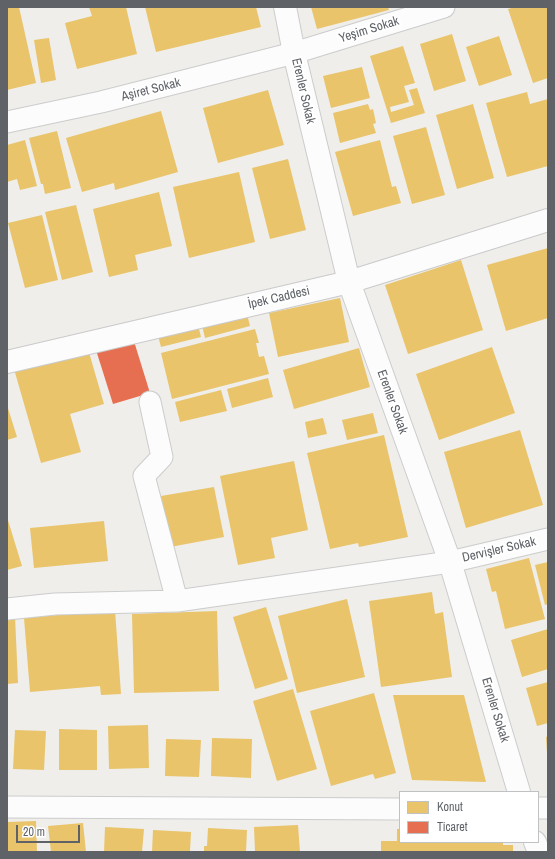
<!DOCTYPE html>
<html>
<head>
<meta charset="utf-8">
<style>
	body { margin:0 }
	#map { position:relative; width:555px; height:859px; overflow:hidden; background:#efeeea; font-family:"Archivo Narrow",sans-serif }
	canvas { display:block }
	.frame { position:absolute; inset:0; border:8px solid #5f6368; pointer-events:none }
	.legend { position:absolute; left:399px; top:791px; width:140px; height:52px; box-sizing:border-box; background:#fff; border:1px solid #bfc1c3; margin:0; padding:5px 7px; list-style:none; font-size:12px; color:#5f6368 }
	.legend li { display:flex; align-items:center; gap:8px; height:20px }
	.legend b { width:20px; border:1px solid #bfc1c3 }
	.scale { position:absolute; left:16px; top:825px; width:64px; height:18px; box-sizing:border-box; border:2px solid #5f6368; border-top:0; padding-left:5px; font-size:12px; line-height:14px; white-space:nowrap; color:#5f6368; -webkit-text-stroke:3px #fff; paint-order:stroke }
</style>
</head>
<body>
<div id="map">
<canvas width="555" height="859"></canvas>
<div class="frame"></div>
<ul class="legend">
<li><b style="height:11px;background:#e9c46a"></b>Konut</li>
<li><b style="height:11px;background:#e76f51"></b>Ticaret</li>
</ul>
<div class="scale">20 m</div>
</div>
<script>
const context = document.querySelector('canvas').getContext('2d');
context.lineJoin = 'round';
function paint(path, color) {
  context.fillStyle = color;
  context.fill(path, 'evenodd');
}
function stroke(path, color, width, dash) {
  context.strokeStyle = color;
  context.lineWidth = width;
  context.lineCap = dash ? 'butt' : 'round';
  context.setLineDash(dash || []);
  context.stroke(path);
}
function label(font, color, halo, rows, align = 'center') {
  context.font = font + ' "Archivo Narrow",sans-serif';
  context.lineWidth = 4;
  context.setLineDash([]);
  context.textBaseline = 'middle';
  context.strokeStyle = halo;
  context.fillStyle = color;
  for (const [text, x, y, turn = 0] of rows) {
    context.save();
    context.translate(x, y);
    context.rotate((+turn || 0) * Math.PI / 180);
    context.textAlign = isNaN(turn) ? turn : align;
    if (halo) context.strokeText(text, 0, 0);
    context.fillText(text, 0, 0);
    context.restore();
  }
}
const homes = new Path2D(`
	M 7,7 L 19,7 L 36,83 L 7,90 Z
	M 89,7 L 126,7 L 137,54 L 77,69 L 65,23 L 92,16 Z
	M 145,7 L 181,7 L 181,8 L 187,7 L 256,7 L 261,27 L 156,52 Z
	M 311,7 L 388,7 L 389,10 L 317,29 Z
	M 515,7 L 548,7 L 548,78 L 533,83 L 508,9 Z
	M 452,34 L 466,81 L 434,91 L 420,44 Z
	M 499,36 L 512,75 L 479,86 L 466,47 Z
	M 49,38 L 56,80 L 41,83 L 34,40 Z
	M 403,46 L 415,83 L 404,86 L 409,102 L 390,107 L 391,112 L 414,105 L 409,90 L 417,88 L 425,113 L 391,123 L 370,56 Z
	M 362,67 L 370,98 L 331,108 L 323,76 Z
	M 268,90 L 284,145 L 218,163 L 203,108 Z
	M 527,92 L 530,104 L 548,99 L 548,166 L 507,177 L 486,103 Z
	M 368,104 L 370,110 L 373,109 L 376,123 L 373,124 L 376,133 L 340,143 L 333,113 Z
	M 473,104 L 494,178 L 457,189 L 436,115 Z
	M 161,111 L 178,172 L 115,190 L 114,183 L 82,192 L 66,138 Z
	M 426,127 L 445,195 L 412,204 L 393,136 Z
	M 57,131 L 71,188 L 45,194 L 43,184 L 41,184 L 29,138 Z
	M 25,140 L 37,186 L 20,190 L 17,179 L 7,182 L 7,145 Z
	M 380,140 L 392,187 L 396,186 L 401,203 L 353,216 L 335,152 Z
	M 288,159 L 306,230 L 270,239 L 252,168 Z
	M 239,172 L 255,242 L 189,258 L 173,187 Z
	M 159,192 L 172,246 L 135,255 L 138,270 L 109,277 L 93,209 Z
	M 76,205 L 93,272 L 62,280 L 45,212 Z
	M 42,215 L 58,280 L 25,288 L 8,223 Z
	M 548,248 L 548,318 L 506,331 L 487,265 Z
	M 461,260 L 483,330 L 408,354 L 385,285 Z
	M 340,298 L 349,342 L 278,357 L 269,313 Z
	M 246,310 L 250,326 L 205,338 L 201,321 Z
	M 197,321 L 201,337 L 161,347 L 157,332 Z
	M 255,329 L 259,343 L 256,343 L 259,357 L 264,356 L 269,374 L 172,399 L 161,353 Z
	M 492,347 L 515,413 L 439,440 L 416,374 Z
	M 359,348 L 370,387 L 294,409 L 283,370 Z
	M 88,349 L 104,404 L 70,414 L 81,452 L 41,463 L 14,369 Z
	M 268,378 L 273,397 L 232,408 L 227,389 Z
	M 221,390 L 227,411 L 180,422 L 175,402 Z
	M 7,405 L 17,437 L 7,440 Z
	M 373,413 L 378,433 L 347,440 L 342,420 Z
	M 323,418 L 327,434 L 308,438 L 305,422 Z
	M 520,430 L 543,505 L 466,528 L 444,452 Z
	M 384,435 L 408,537 L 359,547 L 358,543 L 330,549 L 307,453 Z
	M 294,461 L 308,530 L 271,538 L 275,558 L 238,565 L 220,476 Z
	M 214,487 L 224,537 L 170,547 L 161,496 Z
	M 7,517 L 22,566 L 7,570 Z
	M 104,521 L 108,561 L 34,568 L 30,528 Z
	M 529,558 L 545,619 L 505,629 L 496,591 L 492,592 L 486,569 Z
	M 548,562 L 548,604 L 545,605 L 535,565 Z
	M 432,592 L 435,614 L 443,612 L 452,677 L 381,687 L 369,601 Z
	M 347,599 L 365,677 L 297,693 L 278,616 Z
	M 266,607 L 288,679 L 255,689 L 233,617 Z
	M 115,610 L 121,694 L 101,695 L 100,686 L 30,692 L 24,618 Z
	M 217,611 L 219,691 L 134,693 L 132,614 Z
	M 7,616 L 15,616 L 18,683 L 7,684 Z
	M 548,629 L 548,669 L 522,677 L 511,640 Z
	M 548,682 L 548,723 L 537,726 L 526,688 Z
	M 293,689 L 317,769 L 277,781 L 253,701 Z
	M 374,693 L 396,773 L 375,779 L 373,774 L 331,786 L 310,711 Z
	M 393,695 L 464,695 L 486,782 L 412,780 Z
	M 148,725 L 149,768 L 109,769 L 108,726 Z
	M 59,729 L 97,730 L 97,770 L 59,770 Z
	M 15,730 L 46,731 L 44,770 L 13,769 Z
	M 548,736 L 548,753 L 547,753 L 546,737 Z
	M 212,738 L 252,739 L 251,778 L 211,776 Z
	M 166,739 L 201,740 L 199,777 L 165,776 Z
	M 36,821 L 37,852 L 7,852 L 7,822 Z
	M 83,823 L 86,852 L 51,852 L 48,826 Z
	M 298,825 L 300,852 L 255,852 L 254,827 Z
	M 105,827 L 144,829 L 142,852 L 104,852 Z
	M 208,828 L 247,830 L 246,852 L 204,852 L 204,846 L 207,846 Z
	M 397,829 L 400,829 L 400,842 L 503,842 L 503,845 L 513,845 L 513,852 L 381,852 L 381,841 L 397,841 Z
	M 153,830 L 191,832 L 190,852 L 152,852 Z`);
const shops = new Path2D(`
	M 133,338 L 150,393 L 113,404 L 96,350 Z`);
const minor = new Path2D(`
	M 7,122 L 101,102 L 294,53 L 444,7
	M 150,402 L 162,457 L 144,476 L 177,601
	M 7,609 L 55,604 L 177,601 L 450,562 L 548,539
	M 7,807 L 400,809
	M 538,808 L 548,808`);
const tertiary = new Path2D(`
	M 285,7 L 294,53 L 349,282 L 450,562 L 519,792
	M 535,842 L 539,852`);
const secondary = new Path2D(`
	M 7,362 L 349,282 L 548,220`);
const streetNames = [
	["Yeşim Sokak",369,30,-17],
	["Aşiret Sokak",151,90,-14],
	["Erenler Sokak",303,91,77],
	["İpek Caddesi",279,298,-13],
	["Erenler Sokak",392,402,70],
	["Dervişler Sokak",499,550,-13],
	["Erenler Sokak",495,710,73]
];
paint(homes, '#e9c46a');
paint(shops, '#e76f51');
stroke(minor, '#cbcccc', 23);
stroke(tertiary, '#cbcccc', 24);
stroke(secondary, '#cacacb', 24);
stroke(minor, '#fdfcfc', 21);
stroke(tertiary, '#fdfcfc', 22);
stroke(secondary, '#fdfcfc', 22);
label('13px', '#5f6368', '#fff', streetNames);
</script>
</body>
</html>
